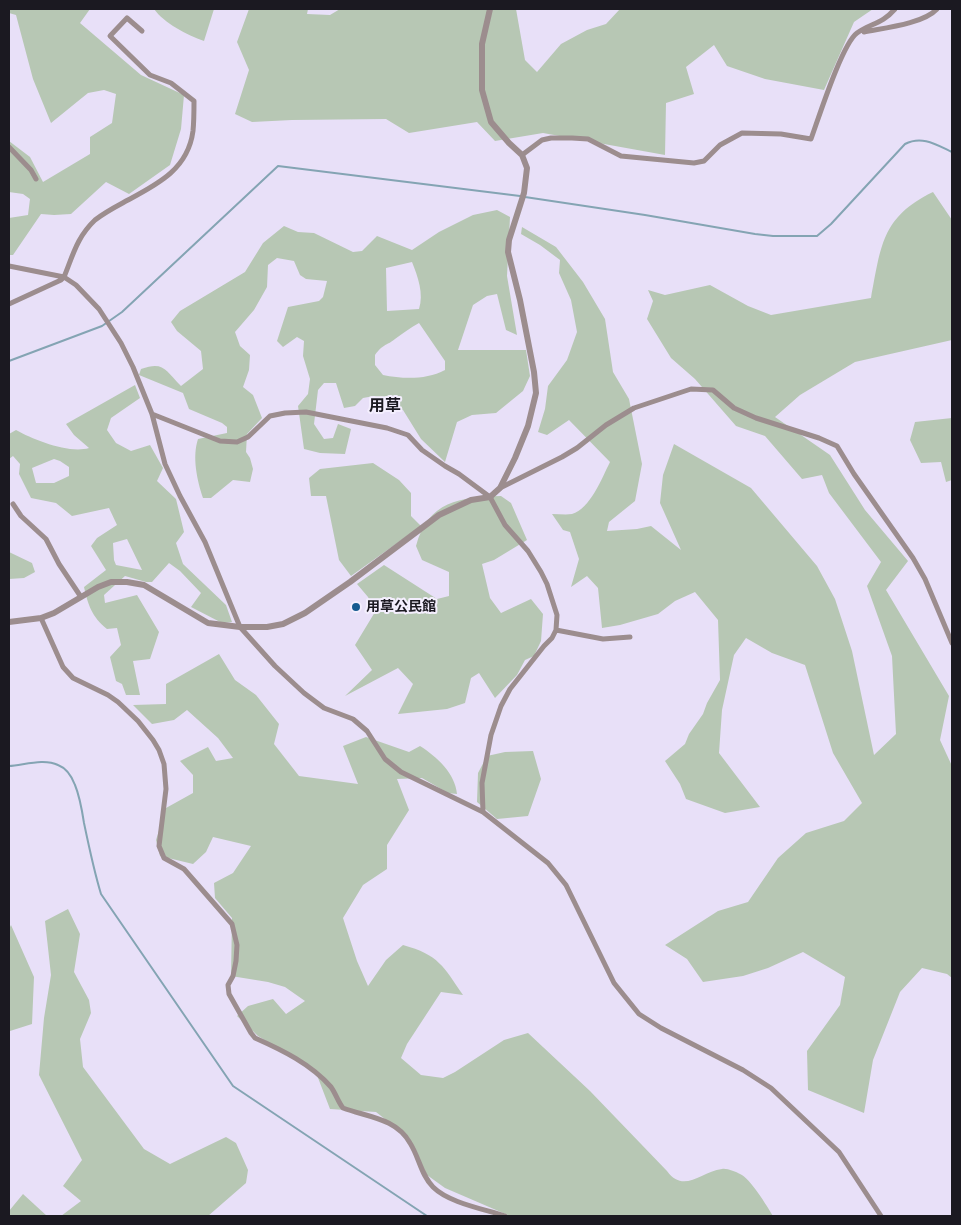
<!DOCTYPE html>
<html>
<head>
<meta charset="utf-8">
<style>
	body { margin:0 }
	#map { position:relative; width:961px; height:1225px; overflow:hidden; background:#e8e0f8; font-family:"Libre Baskerville",serif }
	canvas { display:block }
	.frame { position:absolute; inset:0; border:10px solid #1b1921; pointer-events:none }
</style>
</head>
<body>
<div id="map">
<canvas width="961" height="1225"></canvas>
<div class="frame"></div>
</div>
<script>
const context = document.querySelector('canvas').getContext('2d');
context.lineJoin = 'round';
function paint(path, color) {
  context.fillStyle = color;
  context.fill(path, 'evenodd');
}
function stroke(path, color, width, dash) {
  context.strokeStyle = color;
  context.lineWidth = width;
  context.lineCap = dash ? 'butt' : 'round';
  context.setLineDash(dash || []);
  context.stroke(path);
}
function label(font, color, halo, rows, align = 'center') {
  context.font = font + ' "Libre Baskerville","Noto Sans JP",serif';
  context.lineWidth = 4;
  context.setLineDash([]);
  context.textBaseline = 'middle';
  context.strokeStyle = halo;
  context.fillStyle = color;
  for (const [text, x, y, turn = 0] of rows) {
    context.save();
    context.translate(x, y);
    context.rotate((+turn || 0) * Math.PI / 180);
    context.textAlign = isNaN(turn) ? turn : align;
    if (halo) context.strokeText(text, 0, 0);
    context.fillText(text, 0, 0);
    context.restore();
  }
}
const green = new Path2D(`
	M 9,9 L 90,9 L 80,23 L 141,75 L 184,95 L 181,129 L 170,165 L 129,194 L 106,182 L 71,214 L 54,215 L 41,214 L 13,255 L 9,255 L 9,218 L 28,215 L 30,199 L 23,194 L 9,192 L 9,141 L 30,157 L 43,182 L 90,154 L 90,137 L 112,123 L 116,94 L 104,90 L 88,93 L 51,123 L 33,79 L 16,15 L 9,13 Z
	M 154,9 L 214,9 L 204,41 C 187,35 164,23 154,9 Z
	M 249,9 L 308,9 L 307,14 L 330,15 L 340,9 L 516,9 L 525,60 L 537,72 L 561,44 L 587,30 L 606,24 L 620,9 L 873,9 L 854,22 L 824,90 L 765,79 L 727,66 L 714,45 L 686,67 L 694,94 L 666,103 L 665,155 L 543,133 L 495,141 L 477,122 L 409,133 L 386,119 L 292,120 L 252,122 L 235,114 L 249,70 L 237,42 Z
	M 933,192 L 952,220 L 952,340 L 855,362 L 800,395 L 775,417 L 830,455 L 865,510 L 908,561 L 886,590 L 949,696 L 940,740 L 952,766 L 952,978 L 947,974 L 922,968 L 900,992 L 873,1060 L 864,1113 L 808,1090 L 807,1051 L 840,1005 L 845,977 L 803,952 L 768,968 L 743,976 L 703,982 L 687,959 L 665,945 L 718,911 L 748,902 L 778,858 L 806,833 L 844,821 L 862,803 L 833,753 L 805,665 L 772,653 L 746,638 L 734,655 L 722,710 L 719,753 L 760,807 L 725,813 L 686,799 L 680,784 L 665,761 L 685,744 L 689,734 L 703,714 L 707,703 L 720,680 L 718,620 L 695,592 L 675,601 L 658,614 L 620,625 L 602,628 L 598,588 L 587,576 L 571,587 L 579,559 L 570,532 L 563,530 L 552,514 C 559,514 566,515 572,514 C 590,509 602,478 610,462 L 569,420 L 547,435 L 538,432 L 545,409 L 548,386 L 567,360 L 577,332 L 571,300 L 559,273 L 560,260 L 540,245 L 521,234 L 522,227 L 556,247 L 583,282 L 605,319 L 613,372 L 629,399 L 642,464 L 635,501 L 609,522 L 607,531 L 637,529 L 651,526 L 681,550 L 660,503 L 663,475 L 674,444 L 751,488 L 817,566 L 835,599 L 852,651 L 874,755 L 896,734 L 892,656 L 867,586 L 881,562 L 829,493 L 822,475 L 802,479 L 765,436 L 736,426 L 695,379 L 671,358 L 647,319 L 653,301 L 648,290 L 665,295 L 710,285 L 748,306 L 771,315 L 871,298 C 881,247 881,217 933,192 Z
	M 497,210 L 510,217 L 507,276 L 517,335 L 506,330 L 497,294 L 487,296 L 473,305 L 458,350 L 526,350 L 530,376 L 523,391 L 496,413 L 472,415 L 457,422 L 445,462 L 421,439 L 403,410 L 374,396 L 363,398 L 355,406 L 344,408 L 336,383 L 324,383 L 318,390 L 314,424 L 324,439 L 333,438 L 338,424 L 351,429 L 345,454 L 320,453 L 304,449 L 298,406 L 308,394 L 310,379 L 303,356 L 304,341 L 297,337 L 283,347 L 277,341 L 288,307 L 319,301 L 323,297 L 327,281 L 306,279 L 300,275 L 294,261 L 277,258 L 268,265 L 267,287 L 254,310 L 235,332 L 240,346 L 250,355 L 249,370 L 243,387 L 253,395 L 262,418 L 247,434 L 246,452 L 250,458 L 253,469 L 250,482 L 233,480 L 211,498 L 203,498 C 197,480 192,457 198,439 L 227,433 L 227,427 L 222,423 L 189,409 L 183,393 L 139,375 L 141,369 C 164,361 165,370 181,386 L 203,369 L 201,351 L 177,331 L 171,322 L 180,311 L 245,272 L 263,243 L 284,226 L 298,232 L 314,233 L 353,252 L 362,251 L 377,236 L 412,250 L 439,232 L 473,215 ZM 412,262 C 418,277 424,294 419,309 L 387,311 L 386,268 ZM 419,323 L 445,361 L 445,370 C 426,380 403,379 383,375 L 375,365 L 375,355 C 383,344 386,346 395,339 C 403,333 410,328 419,323 Z
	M 135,385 L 140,398 L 111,418 L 107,430 L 116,443 L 131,451 L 150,445 L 163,468 L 157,481 L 176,499 L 184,532 L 176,543 L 183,564 L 226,605 L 232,622 L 222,623 L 191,607 L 201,593 L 180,571 L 169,563 L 152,582 L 146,582 L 125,576 L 104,595 L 105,603 L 137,595 L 159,632 L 150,659 L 133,661 L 140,695 L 126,695 L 122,684 L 116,681 L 110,657 L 121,645 L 117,628 L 107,629 C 92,617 88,605 84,587 L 106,570 L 91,546 L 97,538 L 117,525 L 109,508 L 72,516 L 56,503 L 31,498 L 19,474 L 20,464 L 13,456 L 9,459 L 9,434 L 16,430 C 34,440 69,454 89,448 L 74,435 L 66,424 ZM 54,459 L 60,461 L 69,467 L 69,476 L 54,483 L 36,483 L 32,468 ZM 127,539 L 142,570 L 116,565 L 114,560 L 113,543 Z
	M 952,418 L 952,480 L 946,482 L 941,462 L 921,463 L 910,440 L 915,422 Z
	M 373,463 L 399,480 L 411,493 L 411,516 L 421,526 L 351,576 L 339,560 L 326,496 L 311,496 L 309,478 L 320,469 Z
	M 501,496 L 511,503 L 527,540 L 494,560 L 482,564 L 490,598 L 501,613 L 531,599 L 543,614 L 541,641 L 534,656 L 525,660 L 517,675 L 495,698 L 479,673 L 471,678 L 465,703 L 447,709 L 398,714 L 413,684 L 398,668 L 345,696 L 372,670 L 355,645 L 375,612 L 368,597 L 357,584 L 384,565 L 437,599 L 449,596 L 449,572 L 422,560 L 416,546 C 428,501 460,497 501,496 Z
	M 9,552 L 32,563 L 35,572 L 24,578 L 9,579 Z
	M 219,654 L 235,680 L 256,695 L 279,724 L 274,744 L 299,776 L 358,784 L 343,746 L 366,737 L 409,752 L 420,746 C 437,757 455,773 457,794 L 448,793 L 422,778 L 397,779 L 409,810 L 387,845 L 387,869 L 363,885 L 343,918 L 357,961 L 368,986 L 386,960 L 403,945 C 439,955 443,966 463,995 L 441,992 L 407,1044 L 401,1058 L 421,1075 L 443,1078 L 455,1072 L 504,1040 L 528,1033 L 590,1091 L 667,1171 C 684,1194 700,1172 722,1169 C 727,1168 736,1172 740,1174 C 750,1178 767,1206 773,1216 L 510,1216 L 445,1188 L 427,1175 L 409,1138 L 376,1112 L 330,1109 L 315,1070 L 258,1036 L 237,1016 L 248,1006 L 273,999 L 286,1014 L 305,1001 L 285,987 L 268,982 L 231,976 L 232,918 L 215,898 L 214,883 L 233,873 L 251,846 L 213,837 L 206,852 L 193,864 L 160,856 L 156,840 L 166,808 L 193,793 L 193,775 L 180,761 L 208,747 L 216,761 L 233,758 L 218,738 L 187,710 L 174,720 L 152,724 L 133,705 L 166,704 L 166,684 Z
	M 533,751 L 541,779 L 528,816 L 497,819 L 477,802 L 478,773 L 487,756 L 505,752 Z
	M 68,909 L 80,934 L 74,972 L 89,1000 L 91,1013 L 80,1039 L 83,1067 L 144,1149 L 170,1164 L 226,1137 L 236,1143 L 248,1170 L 246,1183 L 208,1216 L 61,1216 L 81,1201 L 63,1186 L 82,1160 L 39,1075 L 44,1018 L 51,975 L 45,921 Z
	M 11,925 L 34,977 L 32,1024 L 10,1031 L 9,1036 L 9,929 Z
	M 23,1194 L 47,1216 L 9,1216 L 9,1211 Z`);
const stream = new Path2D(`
	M 525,197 L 645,215 L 755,234 L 773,236 L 817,236 L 831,224 L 905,144 C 922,135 937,145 952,152
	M 9,361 L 102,326 L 122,312 L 278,166 L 520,196
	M 9,766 C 24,765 44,758 58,765 C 66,768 72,777 75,785 C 80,797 82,810 84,823 C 89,847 94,871 101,894 L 233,1086 L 427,1216`);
const minor = new Path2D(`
	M 864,32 C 884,28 923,24 937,9
	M 9,147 L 31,170 L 36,179
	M 522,155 L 542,140 L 551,138 L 572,138 L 588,139 L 621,156 L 694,163 L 704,161 L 720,145 L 742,133 L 781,134 L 811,139 C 819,117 842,44 857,33 C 871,23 882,24 895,9
	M 9,266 L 64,277 L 76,285 L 99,309 L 121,343 L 133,367 L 152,414 L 165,464 L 180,496 L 205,542 L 240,627 L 275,666 L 304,693 L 324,708 L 353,719 L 367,731 L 385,759 L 401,772 L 483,812 L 548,863 L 566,885 L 614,983 L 639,1014 L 661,1028 L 743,1070 L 771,1088 L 839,1152 L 881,1216
	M 9,304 L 61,280 L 64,277 C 73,255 77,237 95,220 C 105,212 117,206 128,200 C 158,184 188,169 193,131 C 194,121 194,111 194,101 L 171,83 L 150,75 L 110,36 L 127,18 L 142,31
	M 152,414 L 220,441 L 237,442 L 248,437 L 270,416 L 285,413 L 306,412 L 387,428 L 408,435 L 422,450 L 445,466 L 459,474 L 490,497 L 505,525 L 528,551 L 541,572 L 547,584 L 557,615 L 556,630 L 552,638 L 544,646 L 510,689 L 501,706 L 491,735 L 482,783 L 483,812
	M 500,488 L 562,457 L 577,448 L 606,425 L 634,408 L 691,389 L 713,390 L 734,408 L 756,418 L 819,438 L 837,446 L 854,474 L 913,558 L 925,579 L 952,643
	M 13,504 L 21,516 L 46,539 L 59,564 L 81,597
	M 41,618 L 63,667 L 73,678 L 108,695 L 118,702 L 138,721 L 153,740 L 159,750 L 164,764 L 166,789 L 159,846 L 164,858 L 184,869 L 232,924 L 237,945 L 236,961 L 233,976 L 228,985 L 229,994 L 251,1033 L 255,1038 C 282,1050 311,1064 331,1087 C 336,1094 338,1102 343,1108 C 367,1117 396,1118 410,1143 C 419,1157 421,1175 433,1187 C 449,1203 484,1209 505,1216
	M 556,630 L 603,639 L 630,637`);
const tertiary = new Path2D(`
	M 9,622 L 41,618 L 54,613 L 98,587 L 111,582 L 127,582 L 144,585 L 208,623 L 240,627 L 267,627 L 283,624 L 305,613 L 350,582 L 439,515 L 471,500 L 490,497 L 500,488 L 515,458 L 528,426 L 536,393 L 534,372 L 520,300 L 508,252 L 509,240 L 524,193 L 527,168 L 522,155 L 509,143 L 491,122 L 482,90 L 482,44 L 490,9`);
const markers = [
	[356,607,5,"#165b90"]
];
const poiNames = [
	["用草公民館",366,607]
];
const quarterNames = [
	["用草",385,406]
];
paint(green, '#b7c7b4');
stroke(stream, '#84a4b3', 2);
stroke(minor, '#9c8d8e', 5);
stroke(tertiary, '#9c8d8e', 6);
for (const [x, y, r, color] of markers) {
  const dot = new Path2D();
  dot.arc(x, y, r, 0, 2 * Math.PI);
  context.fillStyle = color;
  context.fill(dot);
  stroke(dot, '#f4effe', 2);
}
label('bold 14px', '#1b1921', '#f4effe', poiNames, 'left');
label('bold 16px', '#1b1921', '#f4effe', quarterNames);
</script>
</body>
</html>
